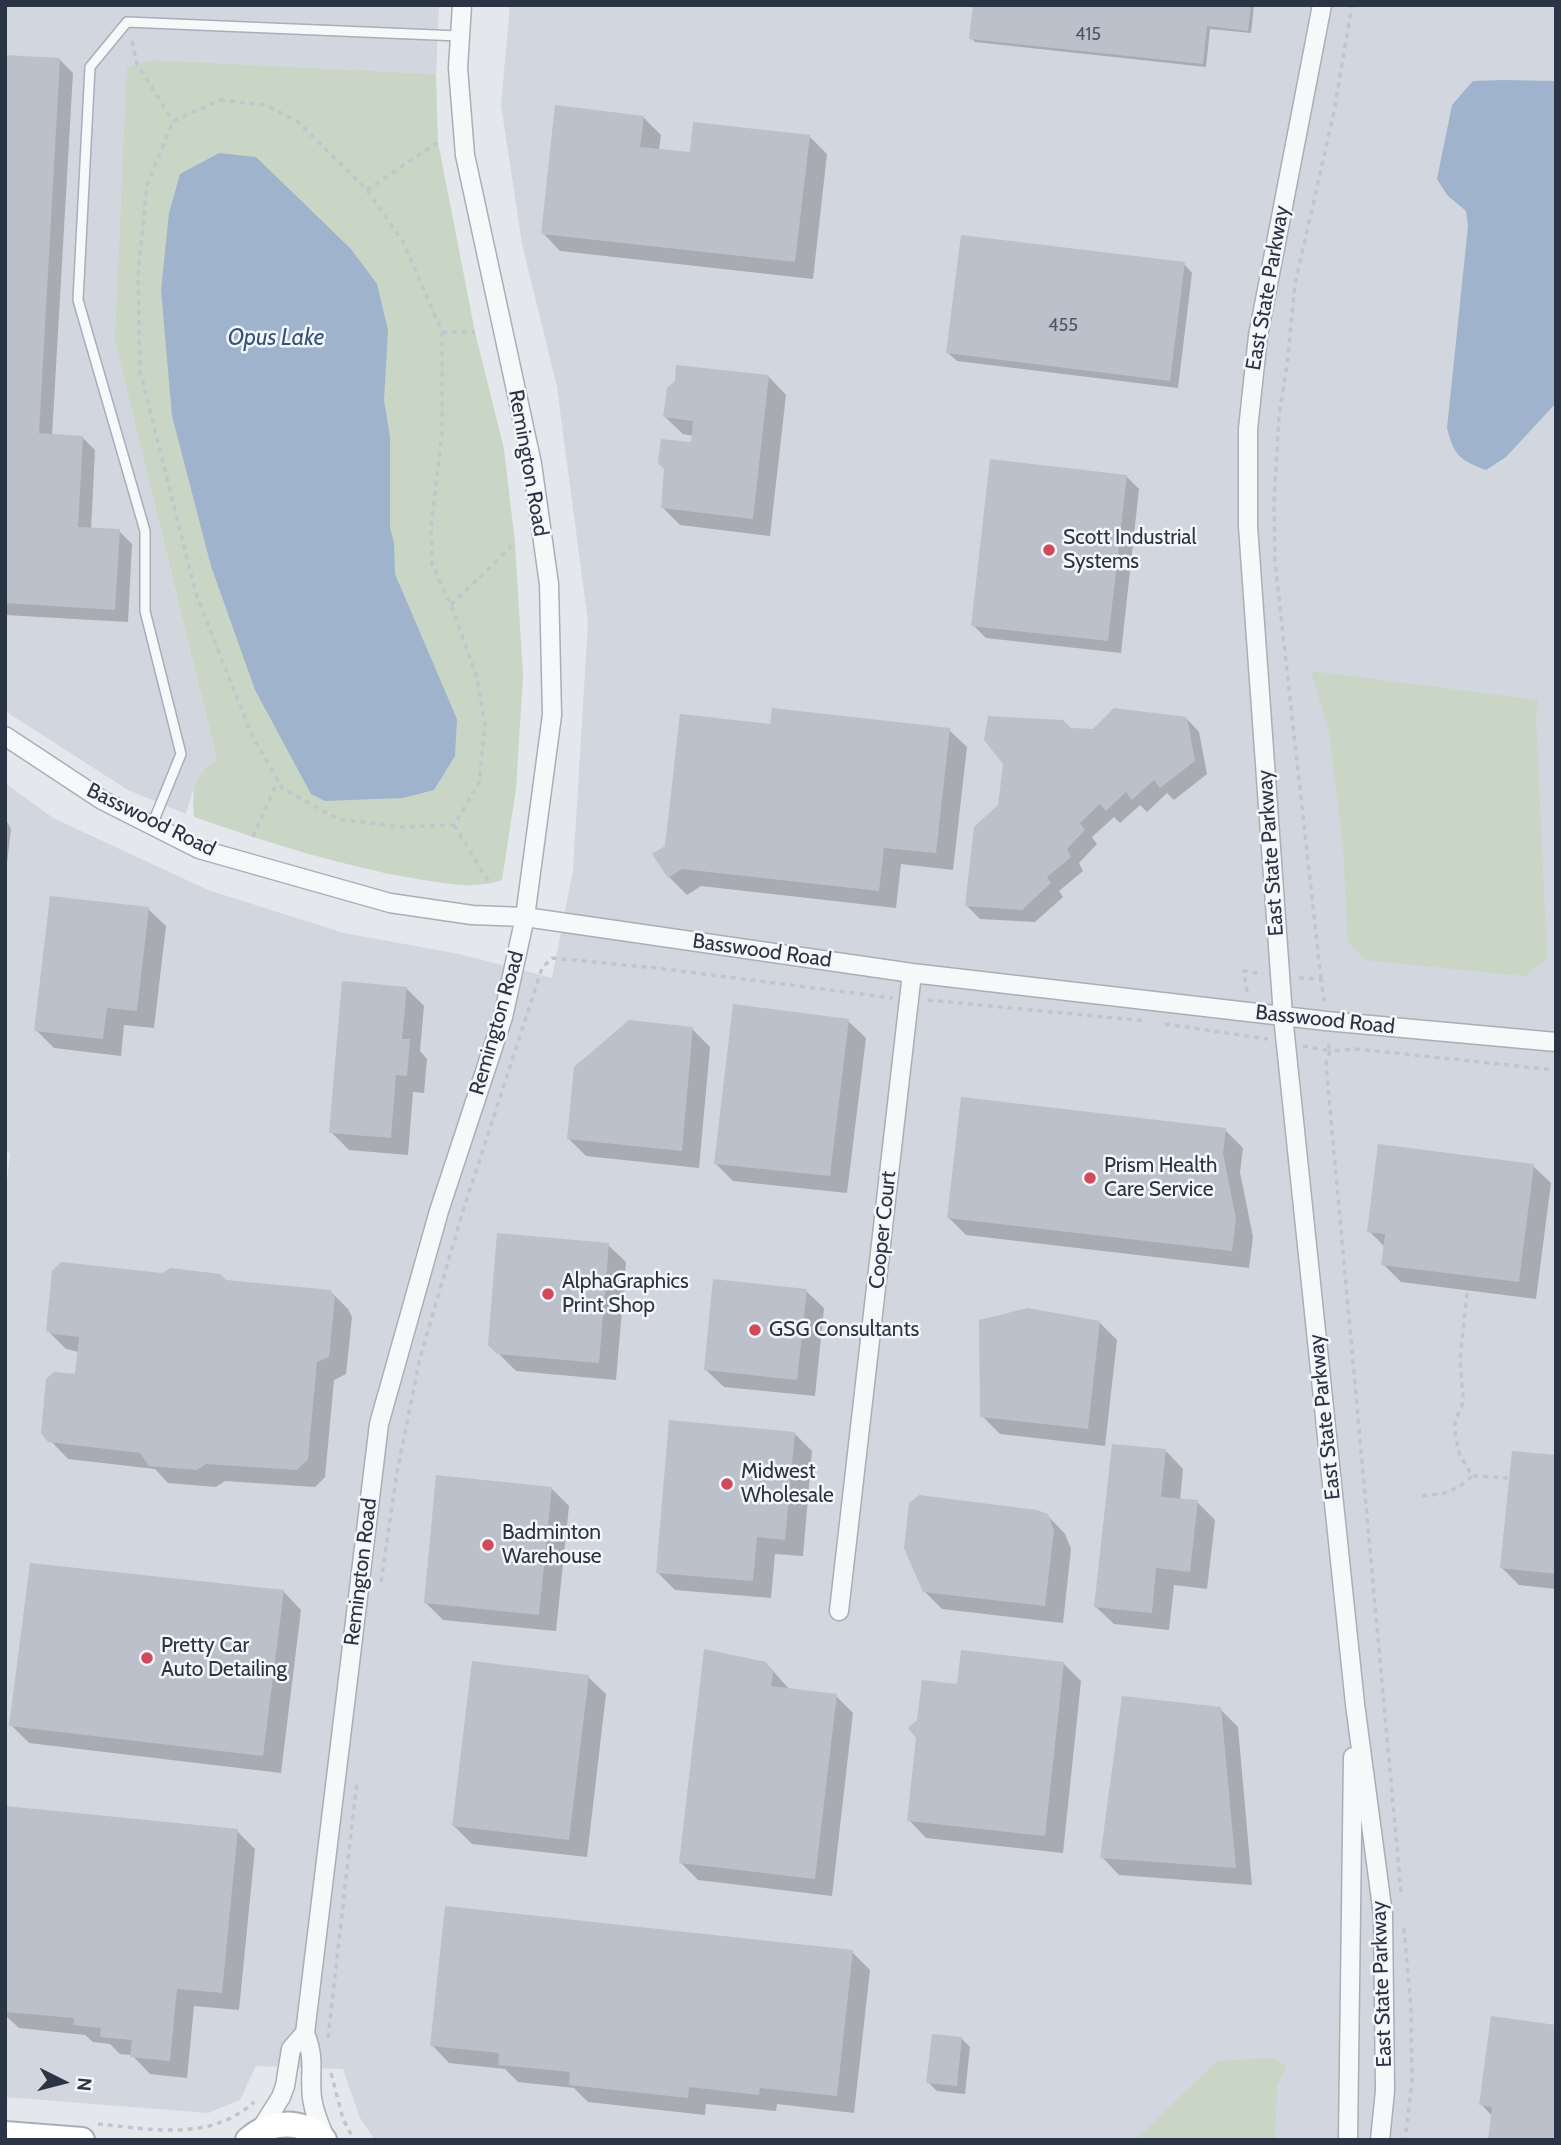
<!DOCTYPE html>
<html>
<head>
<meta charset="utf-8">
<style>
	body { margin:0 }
	#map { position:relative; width:1561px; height:2145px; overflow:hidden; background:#e4e7ec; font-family:Cabin,sans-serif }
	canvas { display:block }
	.frame { position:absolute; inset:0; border:7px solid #2b3445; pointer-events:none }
	.north { position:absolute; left:28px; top:2047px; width:70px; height:70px; -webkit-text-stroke:5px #f4f6f9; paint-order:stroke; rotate:96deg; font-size:19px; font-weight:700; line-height:28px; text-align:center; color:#2b3445 }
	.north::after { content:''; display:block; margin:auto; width:24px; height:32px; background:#2b3445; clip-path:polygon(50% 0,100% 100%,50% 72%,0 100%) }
</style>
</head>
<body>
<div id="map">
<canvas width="1561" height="2145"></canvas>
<div class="frame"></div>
<div class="north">N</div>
</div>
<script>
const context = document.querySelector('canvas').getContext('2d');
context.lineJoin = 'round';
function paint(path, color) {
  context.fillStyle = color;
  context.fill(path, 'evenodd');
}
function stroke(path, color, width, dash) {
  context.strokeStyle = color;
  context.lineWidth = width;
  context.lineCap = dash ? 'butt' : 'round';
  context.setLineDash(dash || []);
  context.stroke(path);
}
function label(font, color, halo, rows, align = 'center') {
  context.font = font + ' Cabin,sans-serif';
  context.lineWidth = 5;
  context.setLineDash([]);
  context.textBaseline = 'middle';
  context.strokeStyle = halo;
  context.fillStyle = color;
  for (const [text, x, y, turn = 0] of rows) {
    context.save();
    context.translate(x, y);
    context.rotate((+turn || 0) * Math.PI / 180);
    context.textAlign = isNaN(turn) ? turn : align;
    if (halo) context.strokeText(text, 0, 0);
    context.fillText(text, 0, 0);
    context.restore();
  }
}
const built = new Path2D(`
	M 5,5 L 439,5 L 436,74 L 154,60 L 115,342 L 217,762 L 192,793 L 186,814 L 128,790 L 5,711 Z
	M 510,5 L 1556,5 L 1556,2140 L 375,2140 L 360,2118 L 343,2069 L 256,2066 L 240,2100 L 208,2113 L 5,2097 L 5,1202 L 10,1153 L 5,1152 L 5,783 L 53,818 L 208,890 L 344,933 L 459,954 L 552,978 L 573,870 L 588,622 L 557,387 L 522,244 L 501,105 Z`);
const green = new Path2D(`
	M 154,60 L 436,74 L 438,142 L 475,332 L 504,449 L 515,543 L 523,676 L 516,789 L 502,880 C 474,890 445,883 417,879 C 340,866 267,842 194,817 C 192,790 193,775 217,761 L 115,342 L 127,67 Z
	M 1311,671 L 1538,700 L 1536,718 L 1547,959 L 1525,976 L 1365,960 L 1348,941 L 1343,847 L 1329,732 Z
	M 1275,2058 L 1286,2067 L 1277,2086 L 1275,2140 L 1135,2140 L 1217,2061 Z`);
const water = new Path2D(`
	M 1503,80 L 1556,81 L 1556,403 L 1506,457 L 1486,470 C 1460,460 1454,456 1447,428 L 1468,226 L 1466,211 L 1447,195 L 1437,179 L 1452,105 L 1473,81 Z
	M 219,153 L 256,157 L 351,249 L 377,284 L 388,330 L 384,400 L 390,437 L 390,528 L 394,543 L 395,574 L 457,719 L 455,756 L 434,790 L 403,798 L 325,801 L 311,794 L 255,690 L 211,566 L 172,416 L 161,290 L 169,213 L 180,174 Z`);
const shadow = new Path2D(`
	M 975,5 L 1254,5 L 1251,33 L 1210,29 L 1206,67 L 975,42 L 971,38 Z
	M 5,57 L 60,60 L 73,73 L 52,436 L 82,437 L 95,450 L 91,530 L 119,531 L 132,544 L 128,622 L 5,615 Z
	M 643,117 L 661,135 L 659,150 L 691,154 L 809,136 L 827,154 L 813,279 L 560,251 L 543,233 Z
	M 1184,264 L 1192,273 L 1178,388 L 957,361 L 948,353 Z
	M 769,377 L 786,395 L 770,536 L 680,525 L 662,507 L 665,468 L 692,444 L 693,436 L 683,434 L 665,417 Z
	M 1126,476 L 1139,489 L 1121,653 L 986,638 L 973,625 Z
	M 1186,718 L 1199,732 L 1207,774 L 1174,800 L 1167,793 L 1147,812 L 1140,805 L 1120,823 L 1114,817 L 1092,837 L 1097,844 L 1079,863 L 1083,871 L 1059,891 L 1063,897 L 1035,922 L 980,919 L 967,906 L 1000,806 L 1070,730 L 1093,731 Z
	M 772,726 L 949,730 L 967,747 L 953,870 L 901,864 L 896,908 L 701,886 L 687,895 L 669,877 L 667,847 Z
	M 5,818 L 11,829 L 5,880 Z
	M 148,909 L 166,926 L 154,1028 L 124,1025 L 121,1056 L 54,1048 L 36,1030 Z
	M 406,988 L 424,1006 L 420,1051 L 427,1059 L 424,1093 L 413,1092 L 408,1155 L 349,1150 L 331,1132 Z
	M 848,1021 L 866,1038 L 847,1193 L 733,1181 L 716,1164 Z
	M 692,1029 L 710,1047 L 699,1168 L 586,1156 L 568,1138 Z
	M 1225,1130 L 1243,1148 L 1240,1172 L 1253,1237 L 1249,1268 L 966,1235 L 948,1217 Z
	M 1533,1166 L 1551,1183 L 1536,1299 L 1401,1282 L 1383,1264 L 1385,1247 L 1369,1231 Z
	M 608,1245 L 626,1262 L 616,1380 L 516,1371 L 489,1344 Z
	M 225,1282 L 330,1291 L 348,1309 L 352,1317 L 346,1374 L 334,1380 L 325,1477 L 315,1487 L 225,1481 L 216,1487 L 168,1483 L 155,1469 L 68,1459 L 50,1440 L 76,1376 L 79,1352 L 66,1349 L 48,1331 Z
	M 806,1291 L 824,1308 L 815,1396 L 724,1387 L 706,1370 Z
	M 1099,1322 L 1117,1340 L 1105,1446 L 1000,1434 L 982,1416 Z
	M 794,1433 L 812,1451 L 803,1556 L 775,1554 L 771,1598 L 675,1590 L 657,1572 Z
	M 1166,1451 L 1183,1469 L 1180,1500 L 1197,1502 L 1215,1520 L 1207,1589 L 1174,1585 L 1169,1630 L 1114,1624 L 1096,1607 Z
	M 1556,1457 L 1556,1589 L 1519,1585 L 1501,1567 Z
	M 551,1488 L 569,1506 L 556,1631 L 443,1620 L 425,1602 Z
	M 1047,1515 L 1065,1534 L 1071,1549 L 1063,1623 L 942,1609 L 924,1591 Z
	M 284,1592 L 301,1610 L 281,1773 L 29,1743 L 11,1725 Z
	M 766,1663 L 790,1690 L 836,1696 L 853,1713 L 832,1896 L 698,1880 L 681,1863 Z
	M 1063,1663 L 1081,1681 L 1063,1853 L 926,1838 L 909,1820 L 918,1737 L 958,1686 Z
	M 588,1677 L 606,1694 L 587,1857 L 472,1844 L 454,1826 Z
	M 1220,1709 L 1238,1727 L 1252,1885 L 1119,1875 L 1102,1857 Z
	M 5,1820 L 237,1831 L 255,1849 L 239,2010 L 194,2006 L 187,2078 L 150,2074 L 132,2055 L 120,2054 L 110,2044 L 93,2042 L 85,2035 L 19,2028 L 5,2015 Z
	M 852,1952 L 870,1970 L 854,2113 L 777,2104 L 776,2111 L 706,2104 L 705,2115 L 588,2102 L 574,2088 L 518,2082 L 505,2069 L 449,2063 L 432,2045 Z
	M 1556,2026 L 1492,2116 L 1481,2104 Z
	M 962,2039 L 970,2047 L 965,2094 L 937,2091 L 928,2082 Z`);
const building = new Path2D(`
	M 973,5 L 1251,5 L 1248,31 L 1207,26 L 1203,64 L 969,39 Z
	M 5,55 L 60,58 L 39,433 L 83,436 L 78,527 L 120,529 L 115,610 L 5,603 Z
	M 555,105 L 644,116 L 640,147 L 690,152 L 693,122 L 810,135 L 795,262 L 541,234 Z
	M 961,235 L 1185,262 L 1170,381 L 946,353 Z
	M 676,365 L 769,375 L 753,519 L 661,508 L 664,469 L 658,463 L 661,439 L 691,442 L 693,421 L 663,417 L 667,388 L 675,381 Z
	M 990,459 L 1127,475 L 1108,641 L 971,626 Z
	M 772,708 L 950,728 L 936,853 L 884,848 L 879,891 L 682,869 L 668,878 L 652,854 L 665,846 L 680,714 L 770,724 Z
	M 1114,708 L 1187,717 L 1195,761 L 1160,788 L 1154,780 L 1132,800 L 1126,792 L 1106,811 L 1100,804 L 1080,823 L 1085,830 L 1067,849 L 1071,857 L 1047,877 L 1051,883 L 1022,910 L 965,906 L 974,827 L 998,805 L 1003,764 L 984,740 L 988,716 L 1063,720 L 1071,728 L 1093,729 Z
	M 50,896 L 149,907 L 137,1011 L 107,1008 L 103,1039 L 34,1031 Z
	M 342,981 L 407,987 L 402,1039 L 410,1039 L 407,1076 L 396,1075 L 391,1138 L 329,1133 Z
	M 733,1004 L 849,1019 L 830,1176 L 714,1164 Z
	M 629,1020 L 693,1027 L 682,1151 L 567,1139 L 574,1067 Z
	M 961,1097 L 1226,1128 L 1223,1153 L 1236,1219 L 1232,1251 L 947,1218 Z
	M 1378,1144 L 1534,1164 L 1519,1282 L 1381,1265 L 1385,1234 L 1367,1232 Z
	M 497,1233 L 609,1243 L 599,1363 L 497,1354 L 488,1345 Z
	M 61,1262 L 162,1273 L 171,1268 L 220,1274 L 226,1280 L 331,1290 L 335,1298 L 329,1357 L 317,1362 L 308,1459 L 297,1470 L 206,1464 L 197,1470 L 149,1466 L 140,1453 L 48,1442 L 41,1433 L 46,1379 L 54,1372 L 75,1374 L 79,1337 L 53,1334 L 46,1331 L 52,1271 Z
	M 713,1279 L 807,1289 L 797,1380 L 704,1370 Z
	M 1028,1308 L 1100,1321 L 1088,1429 L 980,1417 L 979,1320 Z
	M 669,1420 L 795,1432 L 785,1540 L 757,1537 L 753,1581 L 656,1573 Z
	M 1112,1444 L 1166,1449 L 1161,1497 L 1198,1500 L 1190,1572 L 1156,1568 L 1152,1613 L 1094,1607 Z
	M 1512,1451 L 1556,1455 L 1556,1574 L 1500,1568 Z
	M 436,1475 L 552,1487 L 539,1615 L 424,1603 Z
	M 919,1495 L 1037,1510 L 1048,1514 L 1054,1530 L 1045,1606 L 923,1592 L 904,1548 L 909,1503 Z
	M 30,1563 L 284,1590 L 263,1756 L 9,1726 Z
	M 704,1649 L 766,1662 L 773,1672 L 771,1686 L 837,1694 L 815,1879 L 679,1863 Z
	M 961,1650 L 1064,1662 L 1045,1836 L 907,1821 L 916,1738 L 908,1728 L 917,1720 L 922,1680 L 957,1684 Z
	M 472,1661 L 589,1675 L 569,1840 L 452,1826 Z
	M 1122,1696 L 1221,1707 L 1236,1868 L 1100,1858 Z
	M 5,1806 L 238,1829 L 222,1993 L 177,1989 L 170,2061 L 130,2057 L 132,2040 L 100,2037 L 101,2028 L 73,2025 L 74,2018 L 5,2012 Z
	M 445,1906 L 853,1950 L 837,2096 L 760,2088 L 759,2095 L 689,2087 L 688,2098 L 569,2085 L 570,2072 L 498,2065 L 499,2053 L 430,2046 Z
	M 1491,2016 L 1556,2025 L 1556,2140 L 1488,2140 L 1492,2107 L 1479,2105 Z
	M 932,2034 L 962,2037 L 957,2086 L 926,2083 Z`);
const path = new Path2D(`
	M 132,41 L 137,64 L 173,121
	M 220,100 L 266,105 L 298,122 L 367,190 L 403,242 L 442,332 L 442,433 L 431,529 L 432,564 L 451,605 L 477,677 L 485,725 L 479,783 L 454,825 L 401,827 L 338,819 L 282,788 L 251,733 L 196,594 L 140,371 L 138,275 L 147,185 L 173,121 Z
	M 367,190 L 438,142
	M 442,332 L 475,332
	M 451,605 L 515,543
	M 454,825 L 490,884
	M 253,837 L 278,780
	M 1299,978 L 1321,979 L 1324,1001
	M 1321,979 L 1275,562 L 1274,503 L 1279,416 L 1287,365 L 1295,284 L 1334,112 L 1352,5
	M 1247,992 L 1244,971 L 1263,974
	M 928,1000 L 1147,1021
	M 1165,1024 L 1268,1039
	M 1303,1046 L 1330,1051 L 1328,1040
	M 1467,1293 L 1460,1361 L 1463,1395 L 1462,1405 L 1455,1421 L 1455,1432 L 1459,1453 L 1472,1476 L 1509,1478
	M 1422,1496 C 1445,1494 1455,1492 1472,1476
	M 381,1582 L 397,1472 L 420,1358 L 462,1214 L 542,968 L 552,958 L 656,968 L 893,998
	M 1401,1892 L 1326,1064 L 1330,1051 L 1356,1049 L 1556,1070
	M 1404,1928 L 1411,2008 L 1412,2081 L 1405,2140
	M 328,2038 L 357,1781
	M 331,2073 L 343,2119 L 354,2140
	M 98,2124 C 151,2129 211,2142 254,2102`);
const lane = new Path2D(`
	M 152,825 L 181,754 L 145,611 L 145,531 L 78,300 L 90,67 L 127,22 L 459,36`);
const street = new Path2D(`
	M 1322,5 L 1258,336 L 1248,429 L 1248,526 L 1283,1016 L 1355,1704 L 1383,1915 L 1385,2091 L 1380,2140
	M 5,736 L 102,800 L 199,849 L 390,903 L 472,915 L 525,917 L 912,973 L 1326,1021 L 1556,1042
	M 839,1611 L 912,973
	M 259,2132 L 281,2097 L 285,2086 L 291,2049 L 305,2033
	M 326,2140 C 320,2126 314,2113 312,2098 C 309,2071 316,2061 305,2033 L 379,1424 L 439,1211 L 503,1017 L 525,917 L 552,715 L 549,584 L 532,464 L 465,155 L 458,68 L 462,5
	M 1348,2140 L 1353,1757`);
const secondary = new Path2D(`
	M 5,2134 L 82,2140
	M 248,2140 C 270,2120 302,2119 324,2140`);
const markers = [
	[1049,550,7,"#d1495b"],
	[1090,1178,7,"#d1495b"],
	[548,1294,7,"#d1495b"],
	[755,1330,7,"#d1495b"],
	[727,1484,7,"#d1495b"],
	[488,1545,7,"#d1495b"],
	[147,1658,7,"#d1495b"]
];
const numberNames = [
	["415",1088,35],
	["455",1063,326]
];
const streetNames = [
	["East State Parkway",1268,288,-80],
	["Remington Road",528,463,80],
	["Basswood Road",151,820,26],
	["East State Parkway",1271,853,-94],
	["Basswood Road",762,951,8],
	["Basswood Road",1325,1020,6],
	["Remington Road",497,1023,-74],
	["Cooper Court",883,1230,-84],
	["East State Parkway",1325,1417,-96],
	["Remington Road",361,1572,-83],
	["East State Parkway",1382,1984,-92]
];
const poiNames = [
	["Scott Industrial",1063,538],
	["Systems",1063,562],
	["Prism Health",1104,1166],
	["Care Service",1104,1190],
	["AlphaGraphics",562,1282],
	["Print Shop",562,1306],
	["GSG Consultants",769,1330],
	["Midwest",741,1472],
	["Wholesale",741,1496],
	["Badminton",502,1533],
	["Warehouse",502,1557],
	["Pretty Car",161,1646],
	["Auto Detailing",161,1670]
];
const waterNames = [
	["Opus Lake",276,338]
];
paint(built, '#d2d6de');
paint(green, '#c9d6c5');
paint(water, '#9fb4cc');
paint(shadow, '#0003');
paint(building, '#bbc0ca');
stroke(lane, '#a9aeb7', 12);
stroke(street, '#a9aeb7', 21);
stroke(secondary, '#a9aeb7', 28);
stroke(path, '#c2c5cb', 3.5, [5, 5]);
stroke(lane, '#f7f8fa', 9);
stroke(street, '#f7f8fa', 18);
stroke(secondary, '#fff', 24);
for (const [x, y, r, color] of markers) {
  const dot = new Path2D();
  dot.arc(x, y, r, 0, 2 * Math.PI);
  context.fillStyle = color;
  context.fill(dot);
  stroke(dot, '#f4f6f9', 2.5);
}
label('18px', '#4f5766', null, numberNames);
label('21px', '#2b3445', '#f4f6f9', streetNames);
label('21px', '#2b3445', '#f4f6f9', poiNames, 'left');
label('italic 23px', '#34527a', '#f4f6f9', waterNames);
</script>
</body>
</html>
